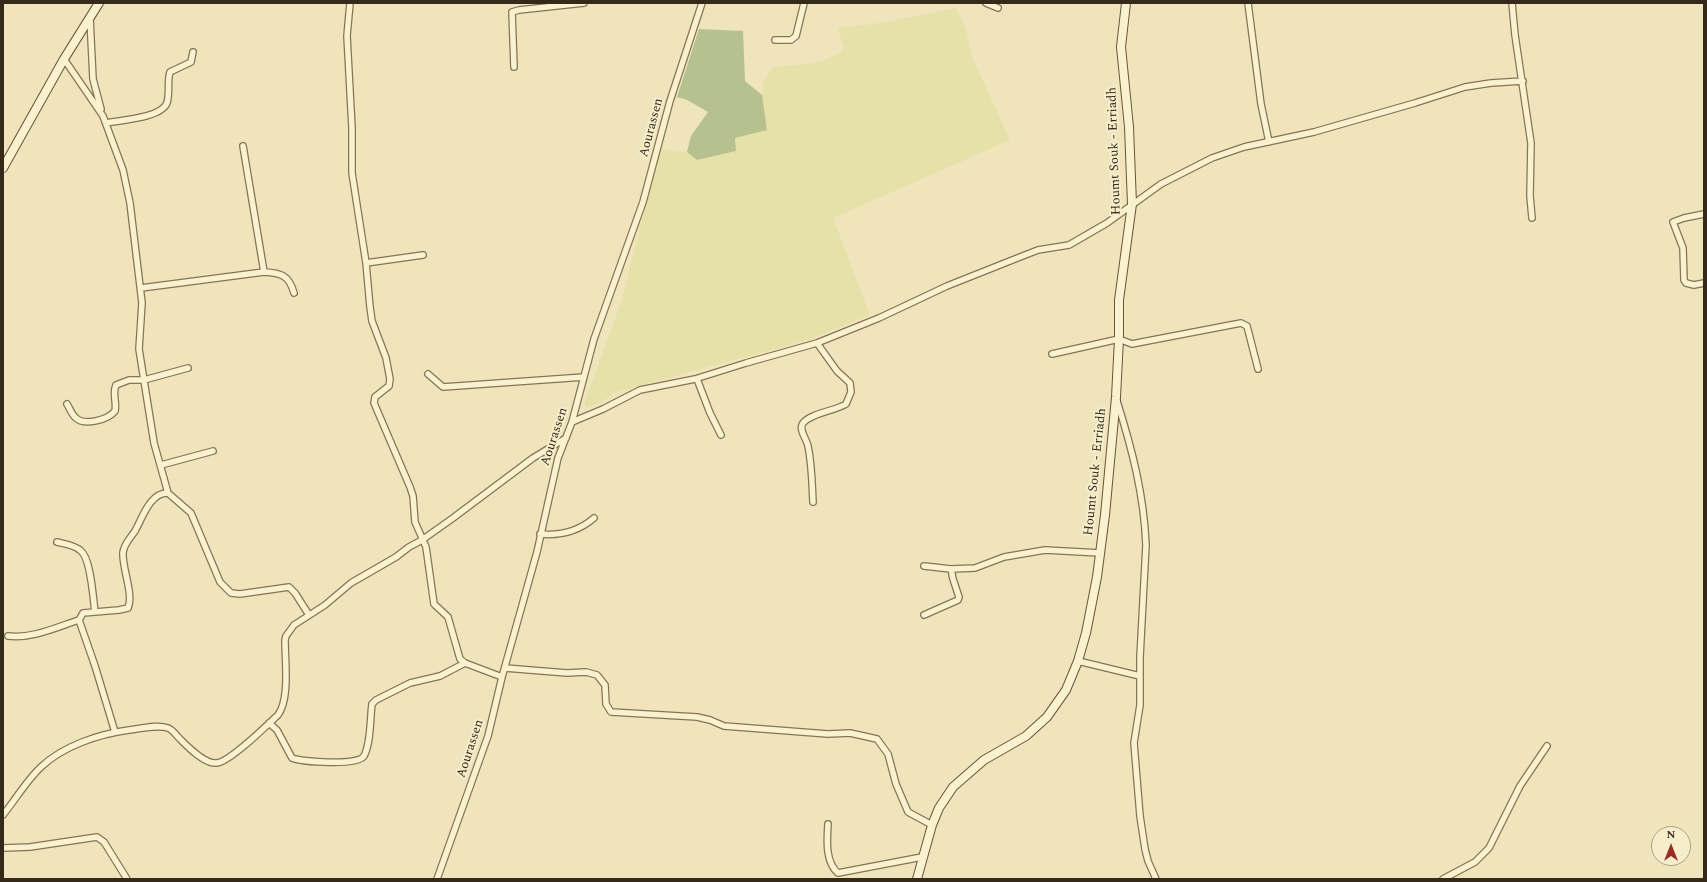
<!DOCTYPE html>
<html>
<head>
<meta charset="utf-8">
<style>
	body { margin:0 }
	#map { position:relative; width:1707px; height:882px; overflow:hidden; background:#efe4bb; font-family:Spectral,serif }
	canvas { display:block }
	.frame { position:absolute; inset:0; border:4px solid #352a1a; pointer-events:none }
	.north { position:absolute; left:1651px; top:826px; width:40px; height:40px; box-sizing:border-box; background:#f6eecb; border:1px solid #a9a084; border-radius:50%; rotate:0deg; font-size:11px; font-weight:700; line-height:16px; text-align:center; color:#352a1a }
	.north::after { content:''; display:block; margin:auto; width:14px; height:18px; background:#972d23; clip-path:polygon(50% 0,100% 100%,50% 72%,0 100%) }
</style>
</head>
<body>
<div id="map">
<canvas width="1707" height="882"></canvas>
<div class="frame"></div>
<div class="north">N</div>
</div>
<script>
const context = document.querySelector('canvas').getContext('2d');
context.lineJoin = 'round';
function paint(path, color) {
  context.fillStyle = color;
  context.fill(path, 'evenodd');
}
function stroke(path, color, width, dash) {
  context.strokeStyle = color;
  context.lineWidth = width;
  context.lineCap = dash ? 'butt' : 'round';
  context.setLineDash(dash || []);
  context.stroke(path);
}
function label(font, color, halo, rows, align = 'center') {
  context.font = font + ' Spectral,serif';
  context.lineWidth = 4;
  context.setLineDash([]);
  context.textBaseline = 'middle';
  context.strokeStyle = halo;
  context.fillStyle = color;
  for (const [text, x, y, turn = 0] of rows) {
    context.save();
    context.translate(x, y);
    context.rotate((+turn || 0) * Math.PI / 180);
    context.textAlign = isNaN(turn) ? turn : align;
    if (halo) context.strokeText(text, 0, 0);
    context.fillText(text, 0, 0);
    context.restore();
  }
}
const farmland = new Path2D(`
	M 956,8 L 966,30 L 972,57 L 1010,140 L 833,218 L 870,315 L 813,338 L 786,346 L 613,393 L 604,401 L 587,408 L 585,405 L 585,401 L 622,300 L 650,188 L 662,149 L 687,152 L 697,160 L 736,151 L 735,138 L 767,129 L 762,95 L 764,80 L 773,67 L 808,64 L 826,60 L 841,52 L 844,49 L 838,28 L 881,23 Z`);
const cemetery = new Path2D(`
	M 699,29 L 743,31 L 745,81 L 762,95 L 767,130 L 735,138 L 736,151 L 697,160 L 687,152 L 691,136 L 708,112 L 687,100 L 677,97 Z`);
const street = new Path2D(`
	M 350,3 L 347,36 L 352,128 L 352,173 L 366,263 L 370,307 L 372,321 L 386,358 L 390,379 L 389,386 L 375,397 L 374,403 L 410,487 L 413,496 L 415,522 L 426,547 L 434,604 L 448,617 L 460,659 L 465,663 L 502,677
	M 986,3 L 998,8
	M 1248,3 L 1261,104 L 1269,142
	M 1512,3 L 1515,35 L 1531,143 L 1530,196 L 1532,218
	M 90,18 L 93,79 L 101,109
	M 775,40 L 791,40 L 796,36 L 804,3
	M 64,59 L 103,116 L 123,170 L 130,203 L 142,303 L 139,349 L 154,443 L 168,493 L 191,513 L 220,582 L 231,593 L 240,594 L 289,587 L 295,593 L 309,615
	M 514,67 L 512,12 L 519,10 L 584,3
	M 106,123 C 121,120 161,118 167,103 C 170,93 167,81 170,72 L 191,62 L 193,52
	M 243,146 L 264,272
	M 1704,214 L 1684,218 L 1673,222 L 1683,248 L 1684,280 L 1686,283 L 1694,285 L 1704,283
	M 366,263 L 423,255
	M 141,288 L 264,272 C 281,273 289,275 294,293
	M 1052,354 L 1119,339 L 1132,344 L 1142,342 L 1241,323 L 1247,326 L 1258,369
	M 428,374 L 443,387 L 584,377
	M 697,379 L 710,413 L 721,435
	M 1117,401 C 1132,449 1144,495 1146,545 L 1140,657 L 1140,705 L 1134,743 L 1140,816 L 1145,849 L 1148,861 L 1156,879
	M 67,404 C 70,409 72,415 76,418 C 84,426 108,420 115,411 C 117,402 112,393 116,385 L 129,380 L 144,380 L 188,368
	M 572,422 L 603,409 L 640,390 L 695,379 L 746,363 L 817,343 L 879,318 L 947,286 L 1020,257 L 1038,250 L 1069,245 L 1107,223 L 1161,184 L 1212,158 L 1244,147 L 1314,132 L 1415,103 L 1465,87 L 1491,83 L 1523,81
	M 161,465 L 213,451
	M 813,502 C 812,484 812,465 808,446 C 807,440 798,429 803,423 C 811,413 835,411 846,404 L 851,392 L 850,383 L 837,371 L 817,343
	M 540,534 C 561,536 579,531 594,518
	M 57,542 C 65,544 75,545 81,551 C 91,559 93,598 95,612
	M 924,566 L 951,569 L 975,568 L 1004,557 L 1045,550 L 1100,553
	M 924,615 L 958,600 L 959,597 L 953,579 L 951,569
	M 8,636 C 32,639 57,627 79,620
	M 1078,661 L 1140,676
	M 505,668 L 567,673 L 586,672 L 597,675 L 605,685 L 606,704 L 611,712 L 697,717 L 710,720 L 724,726 L 828,734 L 850,733 L 877,739 L 888,754 L 896,784 L 908,812 L 932,825
	M 269,723 L 277,730 L 292,758 C 302,762 358,766 364,756 C 371,743 370,719 372,704 L 376,700 L 410,683 L 440,676 L 465,663
	M 115,732 L 95,666 L 79,620 L 83,613 L 119,610 L 128,608 C 134,595 122,568 123,553 C 123,545 131,537 135,531 C 142,519 150,492 168,493
	M 3,815 C 15,800 27,780 41,767 C 63,746 99,734 129,730 C 140,729 157,724 168,728 C 173,730 176,735 179,738 C 187,746 204,764 216,763 C 229,763 267,725 278,715 C 290,699 285,661 285,640 L 286,636 L 294,625 L 325,605 L 351,583 L 396,557 L 409,547 L 422,540 L 453,518 L 533,458 L 566,438
	M 828,824 C 827,840 825,862 838,873 L 922,857
	M 3,848 L 30,847 L 97,837 L 104,842 L 127,879
	M 437,879 L 488,736 L 502,677 L 537,552 L 558,458 L 572,422 L 594,339 L 643,202 L 670,101 L 702,3
	M 1443,879 L 1475,862 L 1489,848 L 1520,786 L 1547,746`);
const secondary = new Path2D(`
	M 3,168 L 64,59 L 99,3
	M 917,879 L 932,825 L 939,808 L 953,787 L 984,760 L 1026,736 L 1047,717 L 1066,690 L 1078,661 L 1086,633 L 1097,577 L 1105,515 L 1116,397 L 1119,339 L 1119,300 L 1132,204 L 1129,127 L 1121,47 L 1126,3`);
const streetNames = [
	["Aourassen",652,128,-75],
	["Houmt Souk - Erriadh",1115,151,-92],
	["Aourassen",555,437,-72],
	["Houmt Souk - Erriadh",1096,472,-84],
	["Aourassen",471,749,-72]
];
paint(farmland, '#e5e1a8');
paint(cemetery, '#b6c18f');
stroke(street, '#867455', 8);
stroke(secondary, '#685538', 10);
stroke(street, '#faf1ce', 5.5);
stroke(secondary, '#faf1ce', 8);
label('13px', '#352a1a', '#f6eecb', streetNames);
</script>
</body>
</html>
